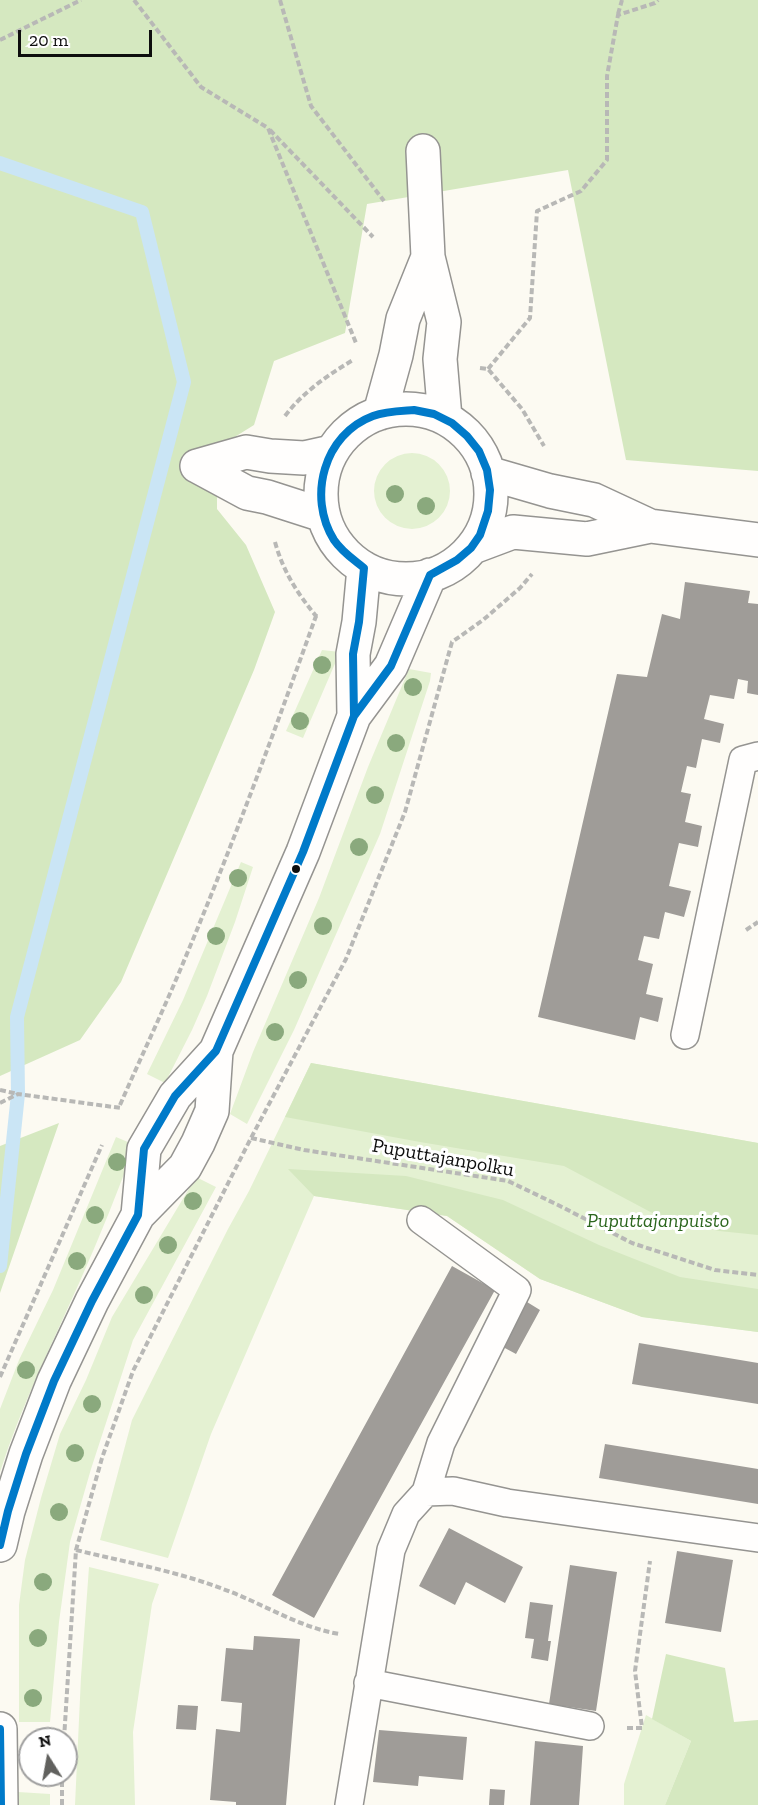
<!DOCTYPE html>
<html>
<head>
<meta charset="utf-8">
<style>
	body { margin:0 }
	#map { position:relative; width:758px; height:1805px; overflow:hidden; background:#fcfaf2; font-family:"Zilla Slab",serif }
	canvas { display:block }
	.north { position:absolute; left:18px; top:1727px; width:60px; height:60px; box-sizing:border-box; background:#fff; border:2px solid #9f9f9f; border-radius:50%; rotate:349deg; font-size:16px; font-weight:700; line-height:24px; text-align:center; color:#0e0e0e }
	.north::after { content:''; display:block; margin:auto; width:21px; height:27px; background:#61615e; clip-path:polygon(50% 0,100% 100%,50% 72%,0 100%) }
	.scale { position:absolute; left:18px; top:30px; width:134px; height:27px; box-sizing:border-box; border:3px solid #0e0e0e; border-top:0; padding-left:8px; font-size:18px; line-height:21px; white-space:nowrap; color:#0e0e0e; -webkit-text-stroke:4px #fff; paint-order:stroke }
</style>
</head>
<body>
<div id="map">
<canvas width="758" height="1805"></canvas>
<div class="north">N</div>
<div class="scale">20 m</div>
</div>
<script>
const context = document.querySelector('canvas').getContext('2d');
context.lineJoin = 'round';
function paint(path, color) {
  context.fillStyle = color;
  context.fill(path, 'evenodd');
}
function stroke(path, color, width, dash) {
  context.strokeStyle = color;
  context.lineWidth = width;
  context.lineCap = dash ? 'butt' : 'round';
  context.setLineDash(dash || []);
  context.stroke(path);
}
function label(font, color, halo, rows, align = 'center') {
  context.font = font + ' "Zilla Slab",serif';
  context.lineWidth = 6;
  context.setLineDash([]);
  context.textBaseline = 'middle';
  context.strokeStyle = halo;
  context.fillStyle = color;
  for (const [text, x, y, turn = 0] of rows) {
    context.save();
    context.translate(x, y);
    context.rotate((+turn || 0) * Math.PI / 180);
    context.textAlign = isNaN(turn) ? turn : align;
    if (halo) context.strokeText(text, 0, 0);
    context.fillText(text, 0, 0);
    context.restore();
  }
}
const green = new Path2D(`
	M374 491a38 38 0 1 1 76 0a38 38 0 1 1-76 0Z
	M 322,650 L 340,652 L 303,738 L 286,731 Z
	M 409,669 L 431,673 L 430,681 L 380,834 L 294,1030 L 247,1124 L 230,1114 L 253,1052 L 319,898 L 368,767 Z
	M 241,862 L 253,867 L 235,922 L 207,996 L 192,1030 L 165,1083 L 147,1074 L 183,1000 Z
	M 311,1063 L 758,1143 L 758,1332 L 642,1317 L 540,1279 L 447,1216 L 314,1196 L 211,1434 L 168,1558 L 100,1540 L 132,1420 L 228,1229 L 249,1191 Z
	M 116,1137 L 135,1145 C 118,1191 100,1236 80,1281 C 52,1344 21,1406 0,1472 L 0,1409 L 19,1360 L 53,1290 Z
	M 196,1177 L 216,1187 L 133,1340 L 91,1469 L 70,1542 L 59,1622 L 50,1722 L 19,1722 L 19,1605 L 25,1560 L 41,1498 L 60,1434 L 86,1380 L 112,1317 Z
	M 89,1567 L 159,1584 L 152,1604 L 133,1732 L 135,1805 L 75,1805 L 81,1677 Z
	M 646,1715 L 691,1741 L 665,1805 L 624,1805 L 624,1784 Z
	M 18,1792 L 50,1794 L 50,1805 L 19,1805 Z`);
const forest = new Path2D(`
	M 0,0 L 758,0 L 758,471 L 626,460 L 568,170 L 367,204 L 345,333 L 274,361 L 254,425 L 217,448 L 217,509 L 246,545 L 275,612 L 254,670 L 121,982 L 80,1040 L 0,1076 Z
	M 311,1063 L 758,1143 L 758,1235 L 719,1231 L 658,1216 L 564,1166 L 420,1142 L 285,1117 Z
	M 59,1123 L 0,1293 L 0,1146 Z
	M 288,1169 L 406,1176 L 503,1200 L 599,1245 L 680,1277 L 758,1289 L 758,1332 L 642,1317 L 540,1279 L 447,1216 L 314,1196 Z
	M 666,1654 L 725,1668 L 734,1722 L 758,1720 L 758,1805 L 665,1805 L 691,1741 L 652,1719 Z`);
const stream = new Path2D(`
	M 0,163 L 142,212 L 184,382 L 17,1017 L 18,1094 L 0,1266`);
const building = new Path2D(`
	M 685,582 L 750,591 L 748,603 L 758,604 L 758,695 L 747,693 L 748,681 L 738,679 L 734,699 L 710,695 L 704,719 L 724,724 L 720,743 L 702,739 L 696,768 L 687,766 L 681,792 L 691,794 L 685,822 L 702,826 L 698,847 L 679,843 L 669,886 L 691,891 L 684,917 L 665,912 L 659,939 L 644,936 L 638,960 L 653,964 L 646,994 L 663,998 L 658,1022 L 640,1017 L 635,1040 L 538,1017 L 617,674 L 647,677 L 662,614 L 680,619 Z
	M 452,1266 L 495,1290 L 314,1618 L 272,1595 Z
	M 527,1302 L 540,1310 L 516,1354 L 503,1347 Z
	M 639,1343 L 758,1363 L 758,1404 L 632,1384 Z
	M 605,1444 L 758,1469 L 758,1504 L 599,1478 Z
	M 449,1528 L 523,1567 L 505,1603 L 466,1582 L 455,1605 L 419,1586 Z
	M 677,1551 L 733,1560 L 721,1632 L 665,1623 Z
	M 570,1565 L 617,1572 L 596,1711 L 549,1704 Z
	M 530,1602 L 553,1605 L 548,1641 L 551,1641 L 548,1661 L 531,1658 L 534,1639 L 525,1638 Z
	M 254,1636 L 300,1639 L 286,1805 L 236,1805 L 236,1802 L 210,1800 L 216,1729 L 240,1732 L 242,1703 L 221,1701 L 226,1648 L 253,1650 Z
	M 178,1705 L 198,1706 L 196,1730 L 176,1729 Z
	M 379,1730 L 467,1737 L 463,1780 L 419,1776 L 418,1786 L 373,1782 Z
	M 535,1741 L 583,1746 L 579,1805 L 530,1805 Z
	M 490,1789 L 505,1790 L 504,1805 L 489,1805 Z`);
const path = new Path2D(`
	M 134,0 L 201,87 L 268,128 L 356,343
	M 280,0 L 311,106 L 384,201
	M 618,14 L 622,0
	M 0,40 L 81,0
	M 270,130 L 373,237
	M 480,368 L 488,369 L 522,409 L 544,446
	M 488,369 L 530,318 L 537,211 L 581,191 L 607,160 L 607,76 L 618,15 L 655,3 L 658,0
	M 285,416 C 303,392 328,375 353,360
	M 275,542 C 283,571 297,593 316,616 L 319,616
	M 746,930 L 758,922
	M 0,1090 L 18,1094
	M 0,1103 L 18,1094 L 121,1108
	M 120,1105 C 137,1066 155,1028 172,989 C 225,866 271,741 316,616
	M 251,1138 L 304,1150 L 508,1181 L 558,1205 L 632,1243 L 715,1270 L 758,1275
	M 0,1377 L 102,1145
	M 76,1550 C 125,1562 176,1571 223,1589 C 262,1603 298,1627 339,1634
	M 627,1728 L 642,1728 L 635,1671 L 650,1561
	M 64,1739 L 76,1550 L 102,1458 L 133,1371 L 251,1138 L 346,959 L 405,812 L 452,642 L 483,620 L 520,588 L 532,574
	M 62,1805 L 62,1775`);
const lane = new Path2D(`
	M 685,1035 L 743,760 L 758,756
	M 421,1220 L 517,1290 L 441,1443 L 426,1492
	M 368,1683 L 590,1726
	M 349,1805 L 391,1550 L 406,1514 L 426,1492 L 453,1491 L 507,1503 L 758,1538`);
const street = new Path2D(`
	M 423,151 L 428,257 L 444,322 L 440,359 L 445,418
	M321 494a85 85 0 1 1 170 0a85 85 0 1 1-170 0Z
	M 380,413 L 396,355 L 403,319 L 428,257
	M 197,466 L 246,452 L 270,456 L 304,458 L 331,452
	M 197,466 L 247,493 L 267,497 L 323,515
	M 488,473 L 550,491 L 594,500 L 650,526 L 758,540
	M 473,547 L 513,532 L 587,539 L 650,526
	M 354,716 L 353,654 L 359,622 L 364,568
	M 138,1215 L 144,1149 L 175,1096 L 216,1051 L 303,852 L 354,716 L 391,666 L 430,575
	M 0,1545 L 8,1511 L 26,1454 L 54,1381 L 92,1301 L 138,1215 L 185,1167 L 198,1143 L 212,1111 L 216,1051
	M 0,1729 L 1,1805`);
const bus1 = new Path2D(`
	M 414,410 L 434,414 L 452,423 L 467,436 L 479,451 L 487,470 L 490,490 L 488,511 L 480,535 L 471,548 L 457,560 L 430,575 L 391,666 L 354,716 L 353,654 L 359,622 L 364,568 C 353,559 342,552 334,540 C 307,497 324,434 373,416 C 386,411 400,411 414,410 Z
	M 0,1545 L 8,1511 L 26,1454 L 54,1381 L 92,1301 L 138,1215 L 144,1149 L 175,1096 L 216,1051 L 303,852 L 354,716
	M 0,1729 L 1,1805`);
const trees = [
	[395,494],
	[426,506],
	[322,665],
	[413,687],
	[300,721],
	[396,743],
	[375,795],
	[359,847],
	[238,878],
	[323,926],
	[216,936],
	[298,980],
	[275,1032],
	[117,1162],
	[193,1201],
	[95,1215],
	[168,1245],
	[77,1261],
	[144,1295],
	[26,1370],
	[92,1404],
	[75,1453],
	[59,1512],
	[43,1582],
	[38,1638],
	[33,1698]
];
const markers = [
	[296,869,5,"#0e0e0e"]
];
const streetNames = [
	["Puputtajanpolku",443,1158,10]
];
const parkNames = [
	["Puputtajanpuisto",658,1221]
];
paint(green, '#e4f1d2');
paint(forest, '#d5e8c0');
stroke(stream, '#cae5f5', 14);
paint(building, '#9f9c98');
stroke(lane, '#959491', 30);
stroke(street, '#959491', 36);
stroke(path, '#b8b8b6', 4, [6, 3]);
stroke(lane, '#fffefd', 27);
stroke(street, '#fffefd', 33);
stroke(bus1, '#007ac9', 8);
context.fillStyle = '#8aa97d';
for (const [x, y] of trees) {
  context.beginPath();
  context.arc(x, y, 9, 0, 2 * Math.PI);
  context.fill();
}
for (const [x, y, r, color] of markers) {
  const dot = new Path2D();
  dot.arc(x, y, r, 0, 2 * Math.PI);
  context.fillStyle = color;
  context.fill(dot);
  stroke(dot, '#fff', 2);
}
label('20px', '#0e0e0e', '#fff', streetNames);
label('italic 20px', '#2c661e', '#fff', parkNames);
</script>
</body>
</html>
